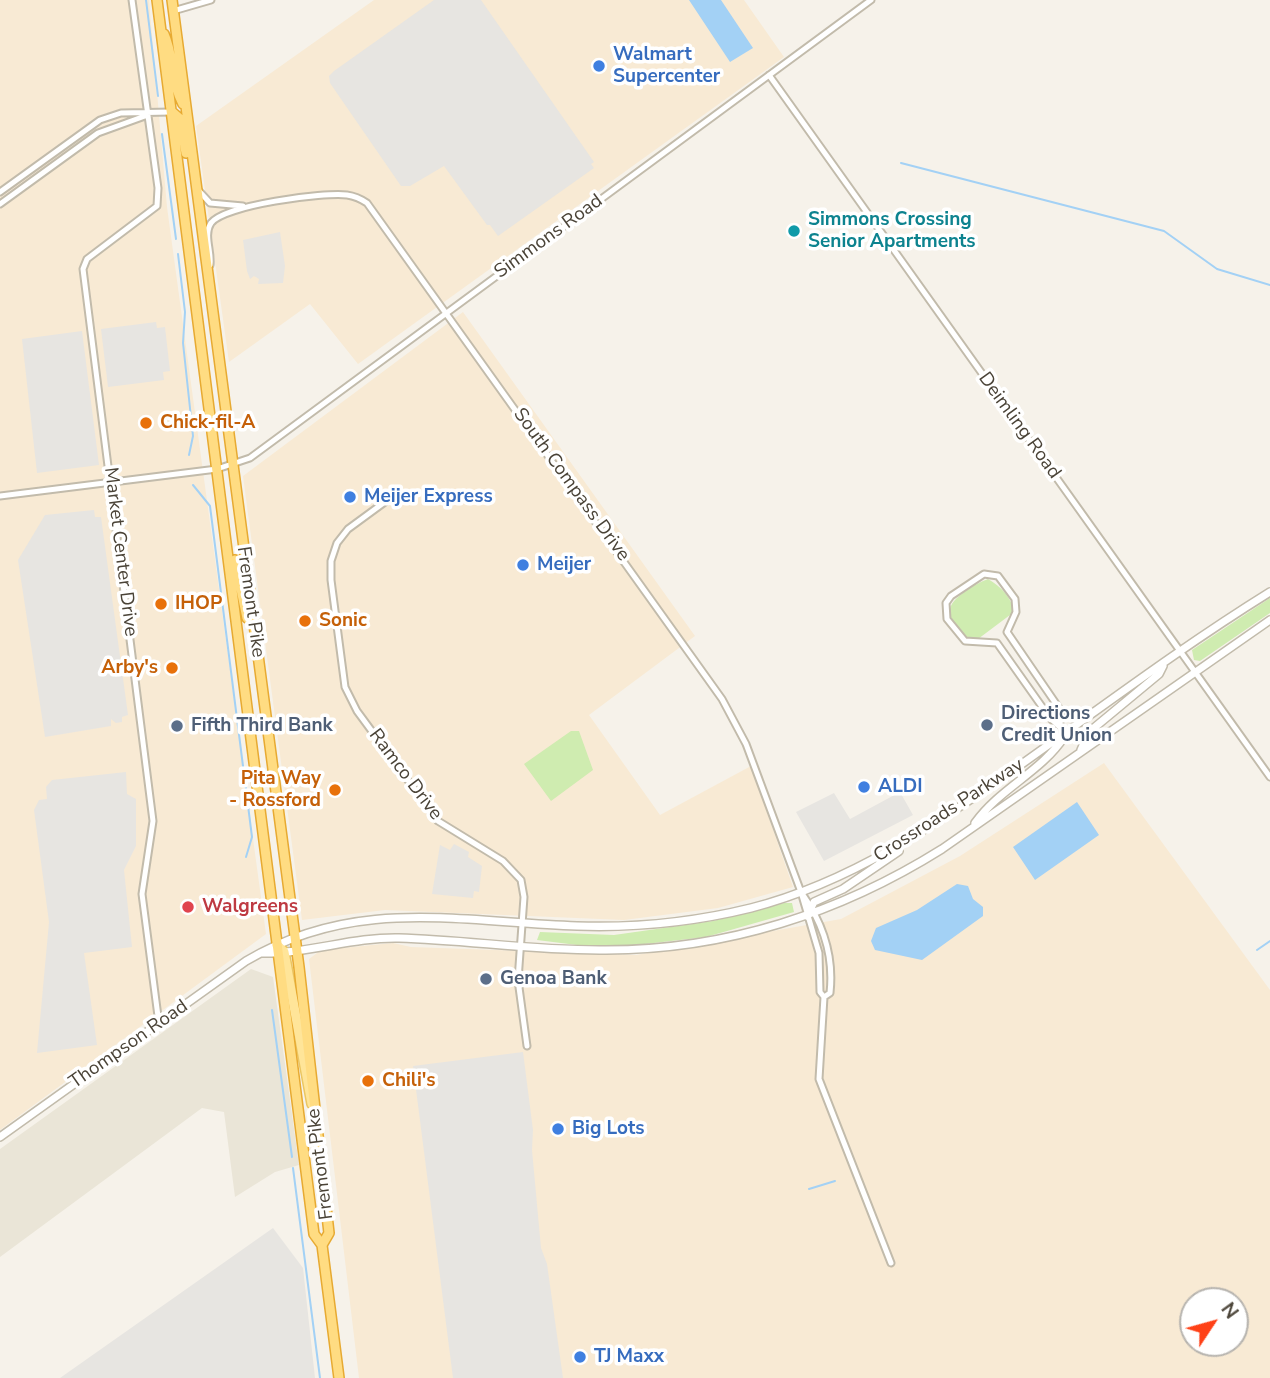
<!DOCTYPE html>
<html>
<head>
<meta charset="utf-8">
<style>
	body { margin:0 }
	#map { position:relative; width:1270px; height:1378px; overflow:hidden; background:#f6f2ea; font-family:"Nunito Sans",sans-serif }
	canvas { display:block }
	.north { position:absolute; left:1179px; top:1287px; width:70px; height:70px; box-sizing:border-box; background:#fff; border:2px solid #b7b4af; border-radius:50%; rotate:54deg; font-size:19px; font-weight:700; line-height:28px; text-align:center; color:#4a4337 }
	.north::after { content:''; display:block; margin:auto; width:24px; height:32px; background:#ff4117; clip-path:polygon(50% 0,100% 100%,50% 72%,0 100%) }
</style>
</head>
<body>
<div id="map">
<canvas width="1270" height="1378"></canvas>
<div class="north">N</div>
</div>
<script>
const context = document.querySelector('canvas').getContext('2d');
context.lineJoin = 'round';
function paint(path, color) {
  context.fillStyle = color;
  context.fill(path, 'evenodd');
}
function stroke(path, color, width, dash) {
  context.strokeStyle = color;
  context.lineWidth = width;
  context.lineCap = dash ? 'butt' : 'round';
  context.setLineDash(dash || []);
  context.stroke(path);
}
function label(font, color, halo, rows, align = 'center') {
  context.font = font + ' "Nunito Sans",sans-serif';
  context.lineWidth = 7;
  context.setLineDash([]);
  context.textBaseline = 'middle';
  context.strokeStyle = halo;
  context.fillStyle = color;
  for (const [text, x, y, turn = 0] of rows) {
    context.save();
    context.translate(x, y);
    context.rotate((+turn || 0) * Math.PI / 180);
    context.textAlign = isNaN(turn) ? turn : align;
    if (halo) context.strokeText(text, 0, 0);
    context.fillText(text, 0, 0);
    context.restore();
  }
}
const residential = new Path2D(`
	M 251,969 L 273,977 L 299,1165 L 275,1172 L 235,1197 L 224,1112 L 202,1108 L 0,1257 L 0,1149 Z`);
const commercial = new Path2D(`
	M 0,0 L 149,0 L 167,207 L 266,934 L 0,1130 Z
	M 374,0 L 744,0 L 784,57 L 358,364 L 310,304 L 229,362 L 196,126 Z
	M 463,312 L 695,636 L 589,715 L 660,815 L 751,766 L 793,887 L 718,908 L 624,920 L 385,910 L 302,920 L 243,476 Z
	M 1104,763 L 1270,990 L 1270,1378 L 359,1378 L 309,959 L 321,950 L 393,943 L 411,947 L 636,955 L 841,919 L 960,856 ZM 1193,1301 L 1235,1301 L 1235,1343 L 1193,1343 Z`);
const green = new Path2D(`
	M 988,579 C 1001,587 1011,596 1014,612 L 978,639 C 968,639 965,637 959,629 C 957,625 951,620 950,615 C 945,600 977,583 988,579 Z
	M 1270,598 L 1270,613 L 1200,661 L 1194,660 L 1192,650 Z
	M 571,731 L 579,731 L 593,770 L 551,801 L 524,764 Z
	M 784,903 L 792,903 L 794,912 L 706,937 L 636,945 L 585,946 L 537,940 L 540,932 L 614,935 L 713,921 Z`);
const parking = new Path2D(`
	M 434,0 L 481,0 L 594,162 L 591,164 L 594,168 L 498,236 L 490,225 L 487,225 L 444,166 L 410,186 L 401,186 L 330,83 L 329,76 L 334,71 Z
	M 280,232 L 285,266 L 283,283 L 258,284 L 259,279 L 254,276 L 250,279 L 247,271 L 243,240 Z
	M 156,322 L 157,328 L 165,327 L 170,371 L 163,372 L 164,380 L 108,387 L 101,329 Z
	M 82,331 L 99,465 L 37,473 L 22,339 Z
	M 94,510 L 95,517 L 101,517 L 128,715 L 122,717 L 122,722 L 116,723 L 111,719 L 111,726 L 45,737 L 18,560 L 45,515 Z
	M 126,772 L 127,794 L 136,799 L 136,846 L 124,870 L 132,947 L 84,953 L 97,1045 L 37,1053 L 49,922 L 34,810 L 39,800 L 47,799 L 46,787 L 52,780 Z
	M 900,792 L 913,815 L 824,861 L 796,812 L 834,793 L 850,819 Z
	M 454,844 L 469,852 L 468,857 L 482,866 L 479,892 L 474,891 L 473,898 L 432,894 L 440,845 L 450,850 Z
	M 523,1052 L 533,1130 L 532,1150 L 541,1248 L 547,1264 L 563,1378 L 453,1378 L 413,1066 Z
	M 273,1228 L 303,1268 L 315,1378 L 60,1378 Z`);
const water = new Path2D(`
	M 689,0 L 721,0 L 753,48 L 730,62 Z
	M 1077,802 L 1099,835 L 1035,880 L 1013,847 Z
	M 957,884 L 968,886 L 973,899 L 983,907 L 983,916 L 922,960 L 875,950 L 871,941 L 876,928 L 917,910 Z`);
const stream = new Path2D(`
	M 146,0 L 158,96
	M 162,134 L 176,239
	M 901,163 L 1164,231 L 1217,269 L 1270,285
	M 178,254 L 185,312 L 183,343 L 193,436 L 189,455
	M 193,485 L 210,506 L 252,837 L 246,857
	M 1257,950 L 1270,941
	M 272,1010 L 292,1157
	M 293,1168 L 320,1378
	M 809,1189 L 835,1181`);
const minor = new Path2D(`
	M 132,0 L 158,188 L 157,206 L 87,259 L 83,269 L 153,821 L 142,894 L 159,1024
	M 173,11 L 211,0
	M 769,75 L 1270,777
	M 199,191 L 210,203 L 243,206
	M 0,192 L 100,120 L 121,113 L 171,112
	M 0,204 L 98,133 L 145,116
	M 210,265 C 212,252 203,235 211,223 C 224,205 324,192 347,195 C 354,196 361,199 367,203 L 722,699 L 746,744 L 801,892 L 819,953 L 820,992 L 824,997 L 819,1079 L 891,1263
	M 0,496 L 217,469 L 250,458 L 871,0
	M 393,496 L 348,529 L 337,543 L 331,561 L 331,580 L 345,687 L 357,711 L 438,821 L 503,861 L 521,880 L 524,897 L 518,980 L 527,1046
	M 1060,724 L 1061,711 L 1007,632 L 1016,612 L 1015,599 L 998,576 L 984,574 L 951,596 L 946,603 L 947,619 L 965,641 L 997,643 L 1050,718 L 1066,733
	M 803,895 C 824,925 834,957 830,993 L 824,997`);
const tertiary = new Path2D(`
	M 1081,750 L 1089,732 L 1159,674 L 1163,666
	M 975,823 C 1000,788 1041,772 1064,737
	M 807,916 L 814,902 L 843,889 L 899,851
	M 262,953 C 308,954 352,937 399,938 C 468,940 536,951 606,950 C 726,950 840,913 942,849 L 1270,620
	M 0,1137 L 246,961 C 356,896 458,922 577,926 C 636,928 694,922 751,908 C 852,882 934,825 1019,766 C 1102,707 1183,646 1270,592`);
const primary = new Path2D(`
	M 277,945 L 284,952 L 312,1104`);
const trunk = new Path2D(`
	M 157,0 L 314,1234 L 322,1245
	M 172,0 L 299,967 L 329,1233 L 322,1245
	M 164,34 C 174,56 171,82 183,104
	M 172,112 L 180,119 L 186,153
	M 235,560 L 247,618
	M 322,1245 L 339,1378`);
const markers = [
	[599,66,7,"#3f7fe0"],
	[794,231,7,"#0f9aa8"],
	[146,423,7,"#e8710a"],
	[350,497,7,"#3f7fe0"],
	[523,565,7,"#3f7fe0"],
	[161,604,7,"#e8710a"],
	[305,621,7,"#e8710a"],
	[172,668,7,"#e8710a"],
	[987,725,7,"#5c6f8a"],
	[177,726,7,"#5c6f8a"],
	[864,787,7,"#3f7fe0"],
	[335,790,7,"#e8710a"],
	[188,907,7,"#e0444e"],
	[486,979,7,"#5c6f8a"],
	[368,1081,7,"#e8710a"],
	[558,1129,7,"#3f7fe0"],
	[580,1357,7,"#3f7fe0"]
];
const shopNames = [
	["Walmart",613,55],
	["Supercenter",613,77],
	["Meijer Express",364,497],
	["Meijer",537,565],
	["ALDI",878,787],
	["Big Lots",572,1129],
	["TJ Maxx",594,1357]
];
const cultureNames = [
	["Simmons Crossing",808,220],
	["Senior Apartments",808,242]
];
const streetNames = [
	["Simmons Road",549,237,-36],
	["Deimling Road",1019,426,54],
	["South Compass Drive",571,485,54],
	["Market Center Drive",120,552,83],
	["Fremont Pike",250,602,82],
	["Ramco Drive",405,775,53],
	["Crossroads Parkway",949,811,-33],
	["Thompson Road",129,1045,-35],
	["Fremont Pike",321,1164,-97]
];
const foodNames = [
	["Chick-fil-A",160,423],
	["IHOP",175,604],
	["Sonic",319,621],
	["Arby's",158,668,"right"],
	["Pita Way",321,779,"right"],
	["- Rossford",321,801,"right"],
	["Chili's",382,1081]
];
const serviceNames = [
	["Directions",1001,714],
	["Credit Union",1001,736],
	["Fifth Third Bank",191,726],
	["Genoa Bank",500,979]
];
const healthNames = [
	["Walgreens",202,907]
];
paint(residential, '#eae5d7');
paint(commercial, '#f8ead4');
paint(green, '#cfecb0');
paint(parking, '#e7e5e1');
paint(water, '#a3d1f5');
stroke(stream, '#a3d1f5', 2);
stroke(minor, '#c2bbab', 9);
stroke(tertiary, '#c2bbab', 10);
stroke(primary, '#ebc662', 12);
stroke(trunk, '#e7aa32', 12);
stroke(minor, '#fff', 5);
stroke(tertiary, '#fff', 7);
stroke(primary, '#ffe599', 9);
stroke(trunk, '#ffdc82', 9);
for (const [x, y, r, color] of markers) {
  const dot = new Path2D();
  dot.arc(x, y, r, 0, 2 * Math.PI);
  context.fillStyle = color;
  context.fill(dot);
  stroke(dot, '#fff', 2.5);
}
label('bold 19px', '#366cbe', '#fff', shopNames, 'left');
label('bold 19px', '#0d838f', '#fff', cultureNames, 'left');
label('19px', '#4a4337', '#fff', streetNames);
label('bold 19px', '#c56008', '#fff', foodNames, 'left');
label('bold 19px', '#4e5e75', '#fff', serviceNames, 'left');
label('bold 19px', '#be3a42', '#fff', healthNames, 'left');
</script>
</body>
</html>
